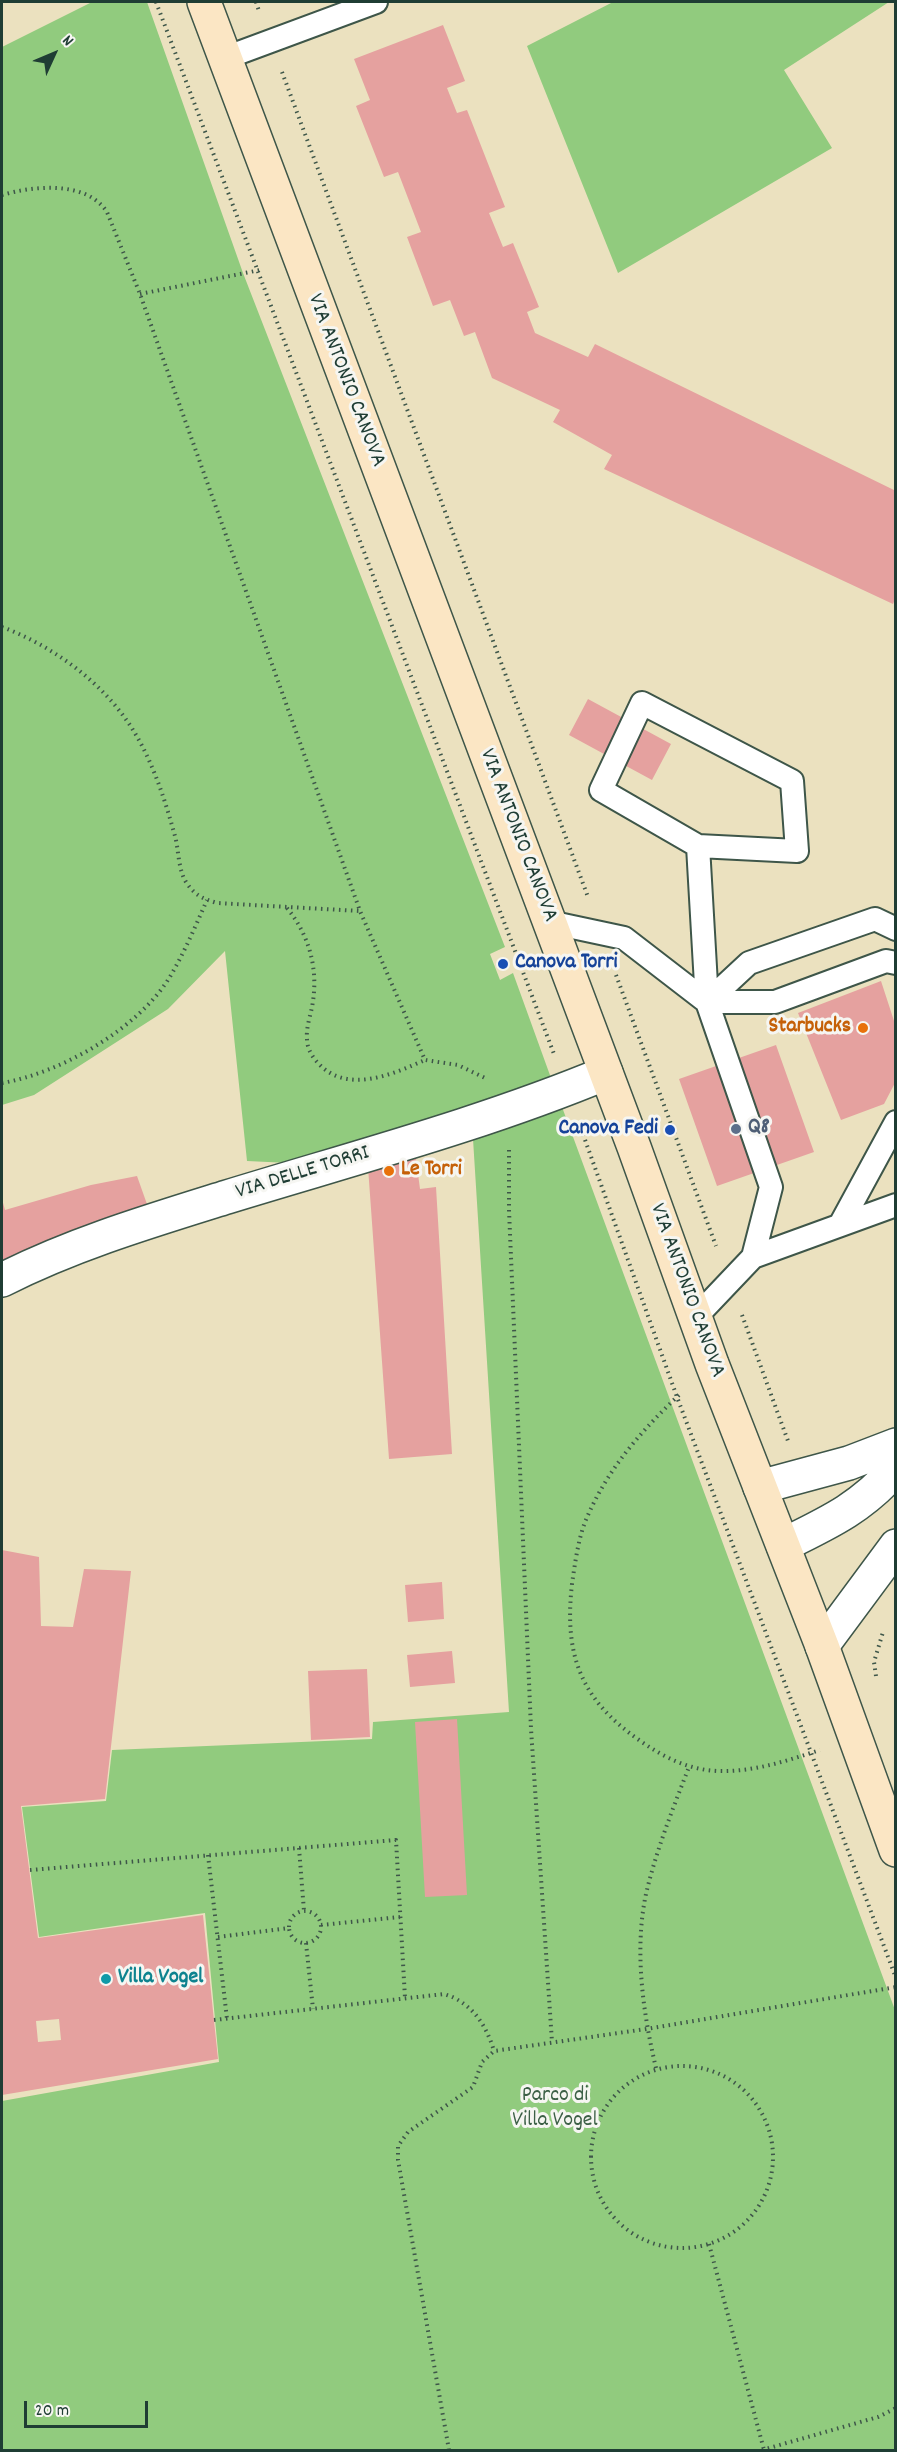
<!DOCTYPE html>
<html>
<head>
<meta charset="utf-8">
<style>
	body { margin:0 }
	#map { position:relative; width:897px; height:2452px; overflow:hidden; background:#ebe1bf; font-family:Dekko,sans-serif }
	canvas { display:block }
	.frame { position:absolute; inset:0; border:3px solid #1f3d34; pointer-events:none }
	.north { position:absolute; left:24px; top:24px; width:60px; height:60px; -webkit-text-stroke:4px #f6f6f2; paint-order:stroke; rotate:46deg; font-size:16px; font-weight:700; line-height:24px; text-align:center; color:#1f3d34 }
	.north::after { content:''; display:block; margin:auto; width:21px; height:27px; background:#1f3d34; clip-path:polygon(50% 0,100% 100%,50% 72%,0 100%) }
	.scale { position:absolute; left:24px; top:2401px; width:124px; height:27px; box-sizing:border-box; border:3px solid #1f3d34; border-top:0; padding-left:8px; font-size:18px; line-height:21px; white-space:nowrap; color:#1f3d34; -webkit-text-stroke:4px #f6f6f2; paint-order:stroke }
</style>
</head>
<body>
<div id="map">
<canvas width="897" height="2452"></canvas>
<div class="frame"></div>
<div class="north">N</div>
<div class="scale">20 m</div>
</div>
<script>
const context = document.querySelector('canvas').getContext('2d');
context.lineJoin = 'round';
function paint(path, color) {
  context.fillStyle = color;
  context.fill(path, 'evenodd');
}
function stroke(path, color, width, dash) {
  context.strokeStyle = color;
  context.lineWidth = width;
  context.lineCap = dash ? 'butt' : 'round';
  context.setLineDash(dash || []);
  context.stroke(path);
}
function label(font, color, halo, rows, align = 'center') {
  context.font = font + ' Dekko,sans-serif';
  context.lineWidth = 6;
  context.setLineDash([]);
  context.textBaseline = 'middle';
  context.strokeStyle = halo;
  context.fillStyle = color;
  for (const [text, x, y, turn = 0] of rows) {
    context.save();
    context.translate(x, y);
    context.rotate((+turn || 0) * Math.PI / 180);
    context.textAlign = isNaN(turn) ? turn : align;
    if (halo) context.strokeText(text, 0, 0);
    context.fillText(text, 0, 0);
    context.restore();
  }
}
const green = new Path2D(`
	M 92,2 L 147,2 L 243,273 L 505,947 L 490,954 L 500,980 L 513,973 L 551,1078 L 500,1097 L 289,1163 L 247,1161 L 225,951 L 168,1009 L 34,1095 L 2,1105 L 2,47 Z
	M 613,2 L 889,2 L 784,70 L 832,148 L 618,273 L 527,46 Z
	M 562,1107 L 895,2010 L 895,2450 L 2,2450 L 2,2101 L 219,2062 L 205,1913 L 39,1937 L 22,1807 L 106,1801 L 112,1750 L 372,1739 L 373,1722 L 509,1712 L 473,1139 Z`);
const building = new Path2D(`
	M 443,25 L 465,81 L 447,88 L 457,113 L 467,110 L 505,207 L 489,213 L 503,247 L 513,243 L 539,307 L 527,312 L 535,333 L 588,357 L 595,344 L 896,491 L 896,597 L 893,604 L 604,469 L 612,455 L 553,422 L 560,410 L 492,378 L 475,332 L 464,336 L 450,300 L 433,306 L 407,237 L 421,232 L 398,172 L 384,177 L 356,106 L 370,100 L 354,59 Z
	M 588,699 L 671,744 L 652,780 L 569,735 Z
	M 881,981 L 896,1027 L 896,1081 L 884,1104 L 841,1120 L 798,1013 Z
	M 776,1045 L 814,1152 L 717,1186 L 679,1079 Z
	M 415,1151 L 420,1189 L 436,1187 L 452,1454 L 389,1459 L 368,1167 Z
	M 137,1176 L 148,1207 L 2,1264 L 2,1199 L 5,1210 L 91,1185 Z
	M 2,1550 L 39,1557 L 41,1626 L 73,1627 L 84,1569 L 131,1571 L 105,1799 L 21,1806 L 38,1938 L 203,1915 L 218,2059 L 2,2095 ZM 59,2019 L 61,2040 L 38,2042 L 36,2021 Z
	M 442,1582 L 444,1619 L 408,1622 L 405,1585 Z
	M 452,1651 L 455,1683 L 410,1687 L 407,1655 Z
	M 367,1669 L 370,1737 L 311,1740 L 308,1671 Z
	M 457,1719 L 467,1895 L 425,1897 L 415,1722 Z`);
const path = new Path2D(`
	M 156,2 L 554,1054
	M 256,2 L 259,11
	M 282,72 L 588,897
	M 2,195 C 33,186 86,180 107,212 L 140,294 L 360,911 L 425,1060 L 458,1065 L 485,1078
	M 140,294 L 260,270
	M 2,627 C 53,646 104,683 133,730 C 153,762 165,800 175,836 C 179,851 178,872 188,885 C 196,896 204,899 217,903 L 360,911
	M 287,908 C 310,936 319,971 312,1007 C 310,1017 306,1028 307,1039 C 307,1048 312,1057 318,1063 C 347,1095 393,1074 425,1060
	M 616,975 L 716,1246
	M 2,1083 C 61,1073 140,1028 171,975 C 185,951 196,925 207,900
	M 579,1123 L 677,1397 L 896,1978
	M 509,1150 L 509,1210 L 531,1729 L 552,2042
	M 742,1315 L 788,1441
	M 679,1395 C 640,1432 606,1471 585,1522 C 578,1541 575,1563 572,1584 C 564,1654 580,1699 639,1740 C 663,1757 689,1770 718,1771 C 754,1772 786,1761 820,1750
	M 876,1676 L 874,1662 L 883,1632
	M 299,1848 L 304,1911
	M 208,1855 L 227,2019
	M 30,1870 L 396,1840 L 405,1998
	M289 1927a16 16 0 1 1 32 0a16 16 0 1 1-32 0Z
	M 321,1925 L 400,1917
	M 218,1937 L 289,1928
	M 306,1943 L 313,2009
	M 214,2020 L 444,1994 C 471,2002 486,2024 494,2051
	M591 2157a91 91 0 1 1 182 0a91 91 0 1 1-182 0Z
	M 656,2068 C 643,2013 634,1950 646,1894 C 656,1851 673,1808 689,1767
	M 709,2244 L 764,2450
	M 449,2450 L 398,2160 L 398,2146 L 408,2132 L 473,2087 L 482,2062 L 494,2051 L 646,2029 L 896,1987
	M 762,2450 L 878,2417 L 896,2408`);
const lane = new Path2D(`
	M 225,58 L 376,2
	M 549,922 L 624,938 L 707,1002 L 775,1002 L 886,961 L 896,963
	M 707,1002 L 749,963 L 875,919 L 896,929
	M 840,1225 L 896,1122
	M 753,1257 L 896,1205
	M 695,1318 L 753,1257 L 771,1187 L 707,1002 L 698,846 L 797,851 L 792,781 L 642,703 L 601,790 L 698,846`);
const street = new Path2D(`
	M 2,1280 C 73,1244 150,1221 227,1197 C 354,1158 483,1124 606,1073
	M 760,1487 L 849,1463 L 896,1445
	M 783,1545 C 828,1523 863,1507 896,1468
	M 822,1646 L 896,1546`);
const secondary = new Path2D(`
	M 204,2 L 634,1147 L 712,1364 L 822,1646 L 896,1850`);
const markers = [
	[503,964,6,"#1a4fb4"],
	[863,1028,6,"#e8710a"],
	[736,1129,6,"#5c6f8a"],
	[670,1130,6,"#1a4fb4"],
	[389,1171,6,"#e8710a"],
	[106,1979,6,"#0f9aa8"]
];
const streetNames = [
	["VIA ANTONIO CANOVA",345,381,69],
	["VIA ANTONIO CANOVA",517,836,69],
	["VIA DELLE TORRI",303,1174,-17],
	["VIA ANTONIO CANOVA",686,1291,70]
];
const transitNames = [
	["Canova Torri",515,964],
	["Canova Fedi",658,1130,"right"]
];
const foodNames = [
	["Starbucks",851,1028],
	["Le Torri",401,1171,"left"]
];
const serviceNames = [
	["Q8",748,1129]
];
const cultureNames = [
	["Villa Vogel",118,1979]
];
const parkNames = [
	["Parco di",555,2097],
	["Villa Vogel",555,2122]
];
paint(green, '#91cb7e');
paint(building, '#e5a19f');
stroke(lane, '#3e5649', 26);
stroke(street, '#3e5649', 36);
stroke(secondary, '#3e5649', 36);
stroke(path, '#3e5649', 4, [1.5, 4.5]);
stroke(lane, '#fff', 22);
stroke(street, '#fff', 33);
stroke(secondary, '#fbe6c4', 33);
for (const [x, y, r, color] of markers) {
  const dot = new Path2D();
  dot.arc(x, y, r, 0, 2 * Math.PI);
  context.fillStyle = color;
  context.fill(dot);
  stroke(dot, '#f6f6f2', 2);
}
label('22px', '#1f3d34', '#f6f6f2', streetNames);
label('bold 22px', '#164399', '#f6f6f2', transitNames, 'left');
label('bold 22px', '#c56008', '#f6f6f2', foodNames, 'right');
label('bold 22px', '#4e5e75', '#f6f6f2', serviceNames, 'left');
label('bold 22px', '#0d838f', '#f6f6f2', cultureNames, 'left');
label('22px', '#3c6046', '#f6f6f2', parkNames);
</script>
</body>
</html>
